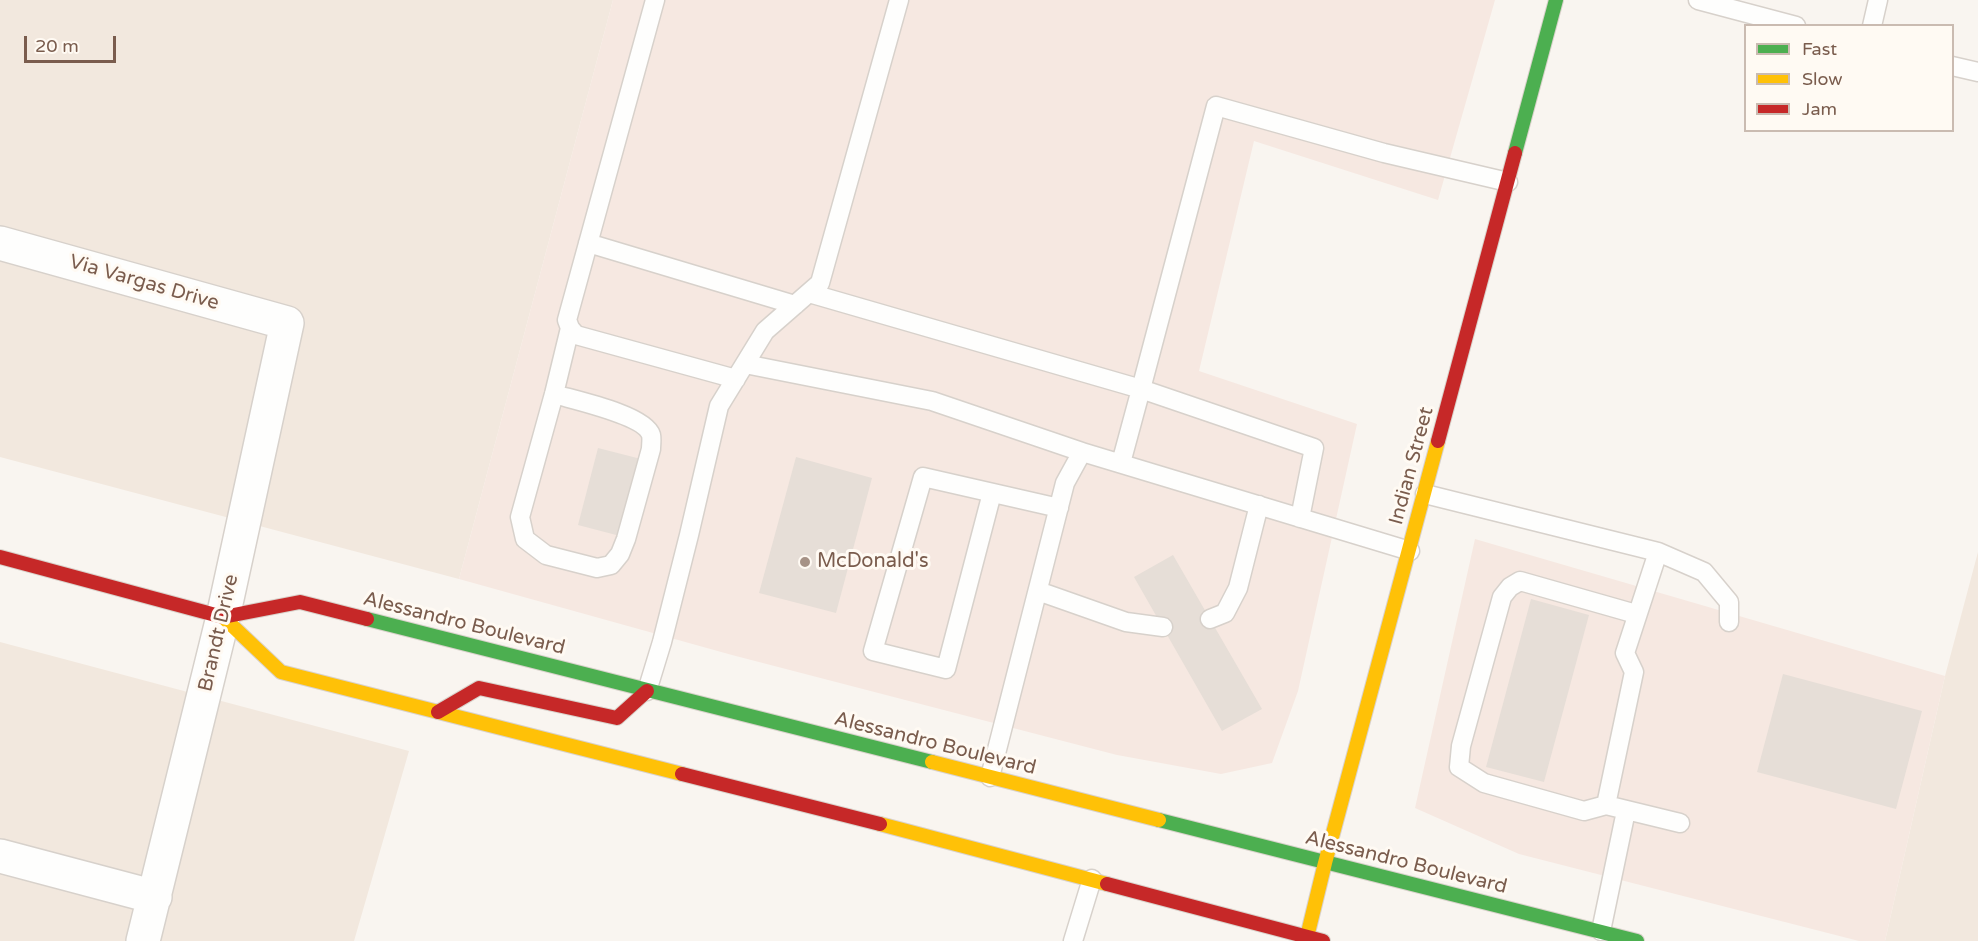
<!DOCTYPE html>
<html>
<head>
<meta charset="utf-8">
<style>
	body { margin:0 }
	#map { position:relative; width:1978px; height:941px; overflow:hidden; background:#f9f5f0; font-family:"Varela Round",sans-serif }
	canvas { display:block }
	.legend { position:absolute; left:1744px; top:24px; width:210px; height:108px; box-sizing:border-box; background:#fffaf3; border:2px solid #cabbb1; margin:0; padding:8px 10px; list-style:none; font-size:18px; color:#7a5c4d }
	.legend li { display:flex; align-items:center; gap:12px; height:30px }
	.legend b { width:30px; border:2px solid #cabbb1 }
	.scale { position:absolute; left:24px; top:36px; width:92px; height:27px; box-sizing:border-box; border:3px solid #7a5c4d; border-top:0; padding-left:8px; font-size:18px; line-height:21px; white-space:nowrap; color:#7a5c4d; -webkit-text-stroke:4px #fffaf3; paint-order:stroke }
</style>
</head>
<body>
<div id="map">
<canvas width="1978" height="941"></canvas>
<ul class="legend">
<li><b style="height:8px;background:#4caf50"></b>Fast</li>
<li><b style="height:8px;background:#ffc107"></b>Slow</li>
<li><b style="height:8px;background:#c62828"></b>Jam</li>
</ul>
<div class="scale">20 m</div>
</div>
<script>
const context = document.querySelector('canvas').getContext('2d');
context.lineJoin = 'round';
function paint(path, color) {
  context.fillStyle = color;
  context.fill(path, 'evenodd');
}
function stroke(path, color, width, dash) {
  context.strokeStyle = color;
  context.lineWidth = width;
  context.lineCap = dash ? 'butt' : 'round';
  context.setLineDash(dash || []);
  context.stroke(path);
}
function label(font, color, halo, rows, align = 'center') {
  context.font = font + ' "Varela Round",sans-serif';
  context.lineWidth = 6;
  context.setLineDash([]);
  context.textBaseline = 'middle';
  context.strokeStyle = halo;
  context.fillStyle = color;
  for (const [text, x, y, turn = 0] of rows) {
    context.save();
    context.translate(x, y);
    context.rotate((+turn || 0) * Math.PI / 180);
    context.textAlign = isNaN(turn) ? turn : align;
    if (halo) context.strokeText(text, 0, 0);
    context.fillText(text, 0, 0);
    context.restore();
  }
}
const residential = new Path2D(`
	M 0,0 L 613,0 L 459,579 L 0,457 Z
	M 1978,552 L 1978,941 L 1885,941 L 1945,676 Z
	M 0,642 L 409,751 L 354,941 L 0,941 Z`);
const commercial = new Path2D(`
	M 613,0 L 1495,0 L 1438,200 L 1254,141 L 1199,371 L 1357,424 L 1298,691 L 1272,763 L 1221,774 L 1117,755 L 732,655 L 459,579 Z
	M 1475,539 L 1945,676 L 1885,941 L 1859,941 L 1519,854 L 1415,808 Z`);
const building = new Path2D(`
	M 598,448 L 641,459 L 620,536 L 578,525 Z
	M 796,457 L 872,478 L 836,613 L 759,593 Z
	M 1173,555 L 1262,709 L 1222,731 L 1134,577 Z
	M 1531,599 L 1589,615 L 1544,782 L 1486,767 Z
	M 1783,674 L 1922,711 L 1896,809 L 1757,772 Z`);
const lane = new Path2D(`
	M 655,0 L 567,320 L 570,328 L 576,335 L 736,379
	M 1698,0 L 1796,26
	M 1872,26 L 1878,0
	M 1952,66 L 1978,72
	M 588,243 L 795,305
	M 809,293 L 1141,389 L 1121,463
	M 745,364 L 932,401 L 1082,452
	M 554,394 C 574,400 645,415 651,435 C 652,439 651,445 651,449 L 626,539 L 620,554 L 611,565 L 597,568 L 546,555 L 525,539 L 520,517 L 554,394 L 570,328
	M 992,493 L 946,669 L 873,651 L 923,477 L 1059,508
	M 1425,494 L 1658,552 L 1704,572 L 1729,602 L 1729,622
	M 1300,518 L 1314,448 L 1141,389 L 1216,106 L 1384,153 L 1508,182
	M 1038,591 L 1126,622 L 1163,627
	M 1636,614 L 1520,581 L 1510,587 L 1502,597 L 1461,746 L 1459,767 L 1484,783 L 1584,811 L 1606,805 L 1680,823
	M 1210,619 L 1225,613 L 1238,588 L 1259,505
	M 647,691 L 662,642 L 689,535 L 719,406 L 765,331 L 820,283 L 899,0
	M 990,777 L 1065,483 L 1082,452 L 1410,551
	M 1606,805 L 1634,672 L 1625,653 L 1658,552
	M 1601,931 L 1626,811
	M 1073,941 L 1092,879`);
const street = new Path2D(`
	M 0,243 L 287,323 L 223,617 L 143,941
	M 0,856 L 155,897`);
const fast = new Path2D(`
	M 1515,153 L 1556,0
	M 367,619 L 932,762
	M 1159,820 L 1637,941`);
const slow = new Path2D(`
	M 223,617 L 281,672 L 682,774
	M 932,762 L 1159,820
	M 880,824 L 1107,884
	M 1306,941 L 1325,863 L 1438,441`);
const jam = new Path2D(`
	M 1438,441 L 1515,153
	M 0,557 L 223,617 L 300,602 L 367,619
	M 438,712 L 479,688 L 617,718 L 647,691
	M 682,774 L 880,824
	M 1107,884 L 1323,941`);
const markers = [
	[805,562,6,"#a69286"]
];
const streetNames = [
	["Via Vargas Drive",144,283,16],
	["Indian Street",1412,466,-75],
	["Alessandro Boulevard",464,624,14],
	["Brandt Drive",219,633,-77],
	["Alessandro Boulevard",935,744,14],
	["Alessandro Boulevard",1406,863,14]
];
const poiNames = [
	["McDonald's",817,562]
];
paint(residential, '#f2e8de');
paint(commercial, '#f6e8e1');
paint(building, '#e6ded7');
stroke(lane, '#d7d1cb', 21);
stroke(street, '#d7d1cb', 36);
stroke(fast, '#d9d2cb', 16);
stroke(slow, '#d9d2cb', 16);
stroke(jam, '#d9d2cb', 16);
stroke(lane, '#fefefd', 18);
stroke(street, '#fefefd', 33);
stroke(fast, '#4caf50', 14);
stroke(slow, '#ffc107', 14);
stroke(jam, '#c62828', 14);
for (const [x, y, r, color] of markers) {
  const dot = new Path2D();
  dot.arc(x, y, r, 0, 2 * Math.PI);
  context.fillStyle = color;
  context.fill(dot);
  stroke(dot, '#fffaf3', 2);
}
label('20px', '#7a5c4d', '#fffaf3', streetNames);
label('20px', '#7a5c4d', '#fffaf3', poiNames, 'left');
</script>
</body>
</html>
